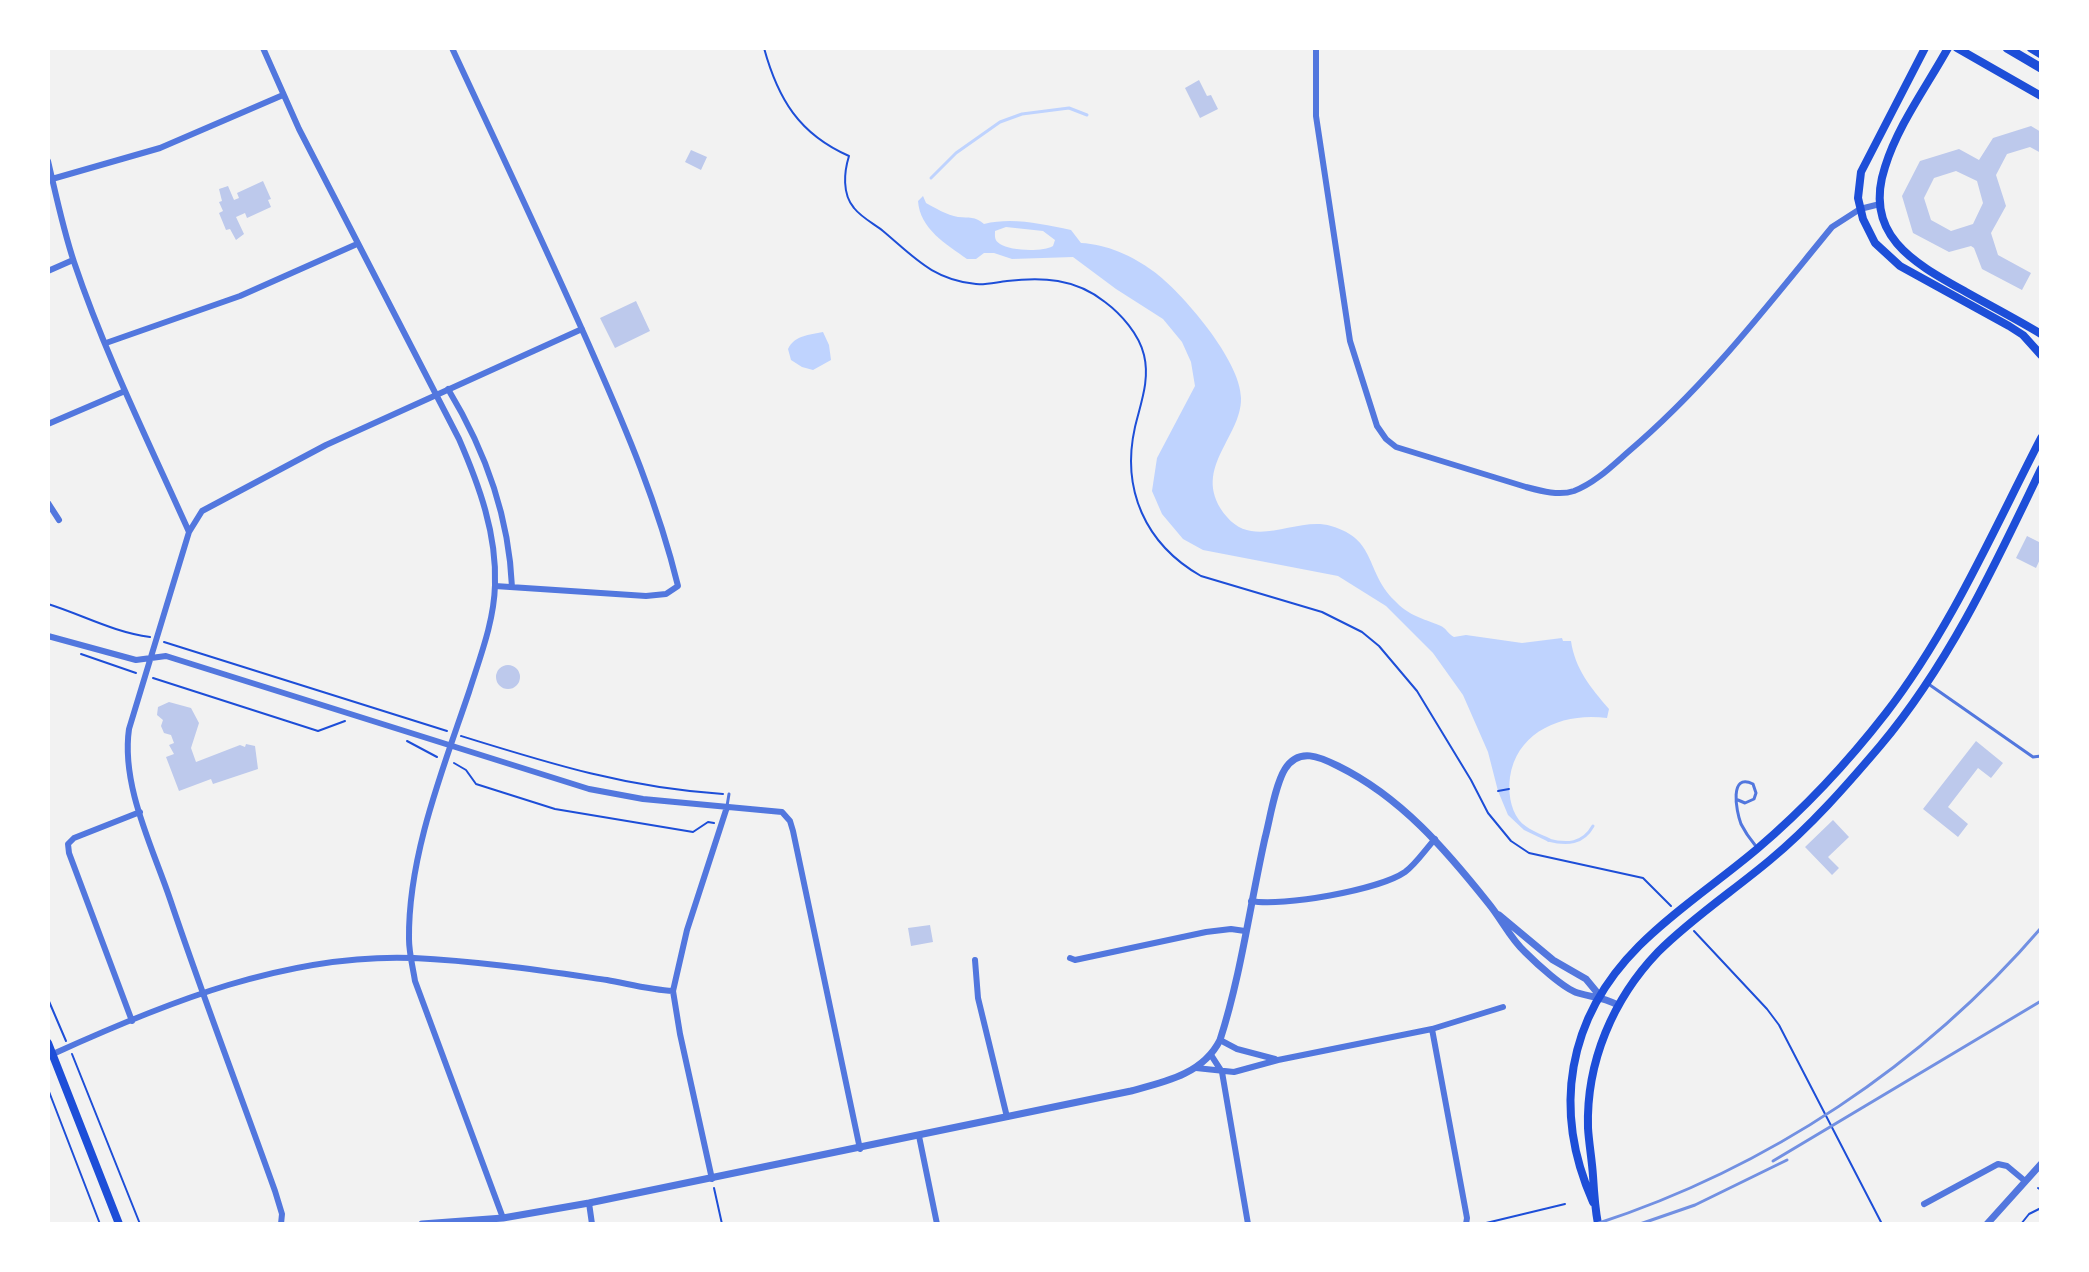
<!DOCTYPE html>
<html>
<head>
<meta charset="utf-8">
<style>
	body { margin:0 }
	#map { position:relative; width:2089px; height:1272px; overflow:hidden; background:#f2f2f2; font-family:"Varela Round",sans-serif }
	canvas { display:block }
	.frame { position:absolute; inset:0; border:50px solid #fff; pointer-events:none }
</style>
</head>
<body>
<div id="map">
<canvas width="2089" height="1272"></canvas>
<div class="frame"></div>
</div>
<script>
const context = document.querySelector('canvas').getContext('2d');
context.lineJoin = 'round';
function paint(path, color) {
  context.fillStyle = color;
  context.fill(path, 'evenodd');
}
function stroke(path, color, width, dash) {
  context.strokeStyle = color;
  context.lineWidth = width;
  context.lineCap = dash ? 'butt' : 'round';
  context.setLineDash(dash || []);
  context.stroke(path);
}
const water = new Path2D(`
	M 923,196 L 926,203 C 935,208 947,215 958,217 C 969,218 975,216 984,224 C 1013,217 1041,224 1071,230 L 1081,243 C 1106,244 1133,256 1153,271 C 1182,292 1241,361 1241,398 C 1242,438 1188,471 1227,517 C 1255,550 1297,516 1331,526 C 1377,539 1365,571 1394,600 C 1409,616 1422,618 1441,626 C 1446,628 1448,634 1454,637 L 1466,635 L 1522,643 L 1562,638 L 1563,641 L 1571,641 C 1575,669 1591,688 1609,709 L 1607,718 C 1565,712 1517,730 1510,777 C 1508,791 1510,808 1519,820 C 1526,829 1541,834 1551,839 L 1549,842 L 1524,830 L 1508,815 L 1498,791 L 1488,752 L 1463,695 L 1433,653 L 1386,606 L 1338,576 L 1203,550 L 1183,539 L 1162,514 L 1152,491 L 1157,458 L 1195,386 L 1191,362 L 1182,342 L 1163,319 L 1116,289 L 1073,257 L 1012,259 L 994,253 L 984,253 L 976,259 L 967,259 C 946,244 920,229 918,201 ZM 1006,227 L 1043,231 L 1055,240 L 1053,246 C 1043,252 1010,251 1000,244 C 994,240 995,237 995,231 Z
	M 823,332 L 829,345 L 831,360 L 813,370 L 802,367 L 791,360 L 788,349 C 795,335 809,335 823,332 Z`);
const stream = new Path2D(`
	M 931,178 L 956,153 L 1000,122 L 1022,114 L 1069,108 L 1087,115
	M 1548,840 C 1567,845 1583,844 1593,826`);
const building = new Path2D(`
	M 1199,80 L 1207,96 L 1211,95 L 1218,109 L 1200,118 L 1185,88 Z
	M 2031,126 L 2041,132 L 2041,153 L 2030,147 L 2007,154 L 1996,175 L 2006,206 L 1991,233 L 1998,255 L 2031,273 L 2022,290 L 1982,269 L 1974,248 L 1971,246 L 1949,252 L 1913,233 L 1902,196 L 1920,161 L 1959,149 L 1979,160 L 1993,138 ZM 1956,171 L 1977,181 L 1983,203 L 1973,224 L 1951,231 L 1931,220 L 1924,198 L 1934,178 Z
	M 691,150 L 707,157 L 701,170 L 685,162 Z
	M 263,181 L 271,199 L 268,200 L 271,207 L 247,218 L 245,213 L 236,217 L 244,234 L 236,240 L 230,229 L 226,230 L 219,213 L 223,211 L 219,202 L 222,201 L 219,189 L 228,186 L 234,200 L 239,198 L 237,193 Z
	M 636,301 L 650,331 L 615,348 L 600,318 Z
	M 2027,536 L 2041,543 L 2041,557 L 2036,568 L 2016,558 Z
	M496 677a12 12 0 1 1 24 0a12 12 0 1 1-24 0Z
	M 169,702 L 191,708 L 199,723 L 191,748 L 196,762 L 240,745 L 245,747 L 246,744 L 255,746 L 258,769 L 213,784 L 211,779 L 179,791 L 166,757 L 174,754 L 169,745 L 174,743 L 171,735 L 164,733 L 161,726 L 163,720 L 157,715 L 158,707 Z
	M 1976,741 L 2003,763 L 1991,778 L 1978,768 L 1948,807 L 1968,824 L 1958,837 L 1923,809 Z
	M 1833,820 L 1849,837 L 1828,857 L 1839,868 L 1832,875 L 1805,847 Z
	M 930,925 L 933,942 L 911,946 L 908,928 Z`);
const path = new Path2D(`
	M 764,48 C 778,99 799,134 849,156 C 844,172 842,194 854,208 C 861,217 874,224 883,231 C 914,257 933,280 976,284 C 986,285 997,282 1007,281 C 1042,277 1075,278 1105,302 C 1121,314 1139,334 1144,355 C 1150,380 1141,402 1135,427 C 1121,489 1145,544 1201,576 L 1322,612 L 1362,632 L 1379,646 L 1417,691 L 1471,780 L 1488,813 L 1511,841 L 1529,853 L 1643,878 L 1671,906
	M 48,604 C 83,615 113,632 150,637
	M 164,642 L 447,731
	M 81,654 L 136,673
	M 153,678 L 318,731 L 345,721
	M 461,736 C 551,764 628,788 723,794
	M 407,741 L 437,757
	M 454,763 L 466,770 L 476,784 L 555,809 L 693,832 L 708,822 L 714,823
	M 1498,791 L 1509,789
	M 1694,931 L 1767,1009 L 1779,1025 L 1882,1224
	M 48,999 L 66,1041
	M 72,1054 L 140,1224
	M 48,1089 L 100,1224
	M 714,1188 L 722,1224
	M 2038,1188 L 2041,1190
	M 1482,1224 L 1565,1204
	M 2021,1224 L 2029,1214 L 2041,1208`);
const service = new Path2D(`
	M 1927,683 L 2033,757 L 2041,756
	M 1738,800 L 1745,803 L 1754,799 L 1756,793 L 1753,784 C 1729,772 1736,811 1741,824 C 1745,832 1750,839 1755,845
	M 727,806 L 729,794`);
const minor = new Path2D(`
	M 263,48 L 299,129 L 459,439 C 479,485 497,534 495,585 C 494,622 480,657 469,692 C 443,769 408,856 409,939 C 409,953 413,968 415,981 L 503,1218
	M 452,48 C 499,149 547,250 592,352 C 626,429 658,504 678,586 L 666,594 L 646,596 L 495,586
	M 1316,48 L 1316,116 L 1350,341 L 1377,426 L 1386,439 L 1396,447 L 1526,487 C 1541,491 1559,496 1574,491 C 1595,483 1612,466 1628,452 C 1707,385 1767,306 1832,227 L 1860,209 L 1880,204
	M 48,161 C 56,195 63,229 74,262 C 105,354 149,443 189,532 L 129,729 C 121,785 152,846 170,899 C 203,997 240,1093 275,1191 L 282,1214 L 281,1224
	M 52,179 L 160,148 L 283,95
	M 48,271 L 73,260
	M 106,343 L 240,296 L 357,244
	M 448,389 C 485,450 509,515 512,587
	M 48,424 L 125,391
	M 48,503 L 59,520
	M 189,532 L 202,511 L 326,445 L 582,329
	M 48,636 L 136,660 L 166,656 L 589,789 L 643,799 L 782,812 L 790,821 L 793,831 L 860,1149
	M 1251,901 C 1282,907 1379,890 1405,872 C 1416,864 1425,850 1435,839
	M 1070,958 L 1075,960 L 1206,932 L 1231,929 L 1245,931
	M 975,960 L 978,998 L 1007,1117
	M 132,1021 L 69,853 L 68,844 L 74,838 L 140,812
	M 1432,1029 L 1467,1218 L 1466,1224
	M 1220,1040 L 1237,1049 L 1275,1059
	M 53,1054 C 165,1003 288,953 414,958 C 478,961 544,971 607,980 C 629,984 651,990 673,991
	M 1211,1055 L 1222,1072 L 1248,1224
	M 1196,1068 L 1234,1072 L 1278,1060 L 1432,1029 L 1503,1007
	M 919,1136 L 937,1224
	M 712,1179 L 680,1034 L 673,991 L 687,930 L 727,807
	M 589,1203 L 592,1224
	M 1924,1204 L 1998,1164 L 2007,1166 L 2025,1181`);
const tertiary = new Path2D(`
	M 1499,915 L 1553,960 L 1586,979 L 1600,996
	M 422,1224 L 503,1218 L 589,1203 L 1131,1091 C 1165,1082 1203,1074 1220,1040 C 1241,975 1250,905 1265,838 C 1270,819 1275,785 1285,769 C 1299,747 1320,757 1338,766 C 1401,797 1446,850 1489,904 C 1502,920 1510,938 1525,952 C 1536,963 1564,989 1578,993 C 1594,998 1600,996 1618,1005
	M 1987,1224 L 2041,1164`);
const secondary = new Path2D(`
	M 1925,48 L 1861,172 L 1858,198 L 1863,219 L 1875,243 L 1900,266 L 2009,326 L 2023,335 L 2041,355
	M 1948,48 C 1927,86 1898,125 1885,167 C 1862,236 1916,264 1966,292 C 1991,306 2016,319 2041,334
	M 1957,48 L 2041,96
	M 48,1043 L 119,1224
	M 1593,1202 C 1552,1110 1567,1018 1639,946 C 1675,910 1718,882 1757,849 C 1804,809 1848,762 1886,713 C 1950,630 1993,531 2041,438
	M 1598,1224 C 1595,1208 1594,1193 1593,1176 C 1592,1160 1589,1144 1588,1128 C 1586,1062 1613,999 1658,952 C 1692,918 1733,891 1770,860 C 1811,826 1846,786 1880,746 C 1949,664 1995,565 2041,469`);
const trunk = new Path2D(`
	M 2007,48 L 2041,68
	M 2031,48 L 2041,54`);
const rail = new Path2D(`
	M 1773,1161 L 2041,1001
	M 1596,1224 C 1768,1168 1923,1065 2041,928
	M 1640,1224 L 1695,1205 L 1787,1160`);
paint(water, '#bfd3fe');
stroke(stream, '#bfd3fe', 3);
paint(building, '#bdc9ec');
stroke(path, '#1d4ed8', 2);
stroke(service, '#5277de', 3);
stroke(minor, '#5277de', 6);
stroke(tertiary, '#5277de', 7);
stroke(secondary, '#1d4ed8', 8);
stroke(trunk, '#1d4ed8', 9);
stroke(rail, '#7290e2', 3);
</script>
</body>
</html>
